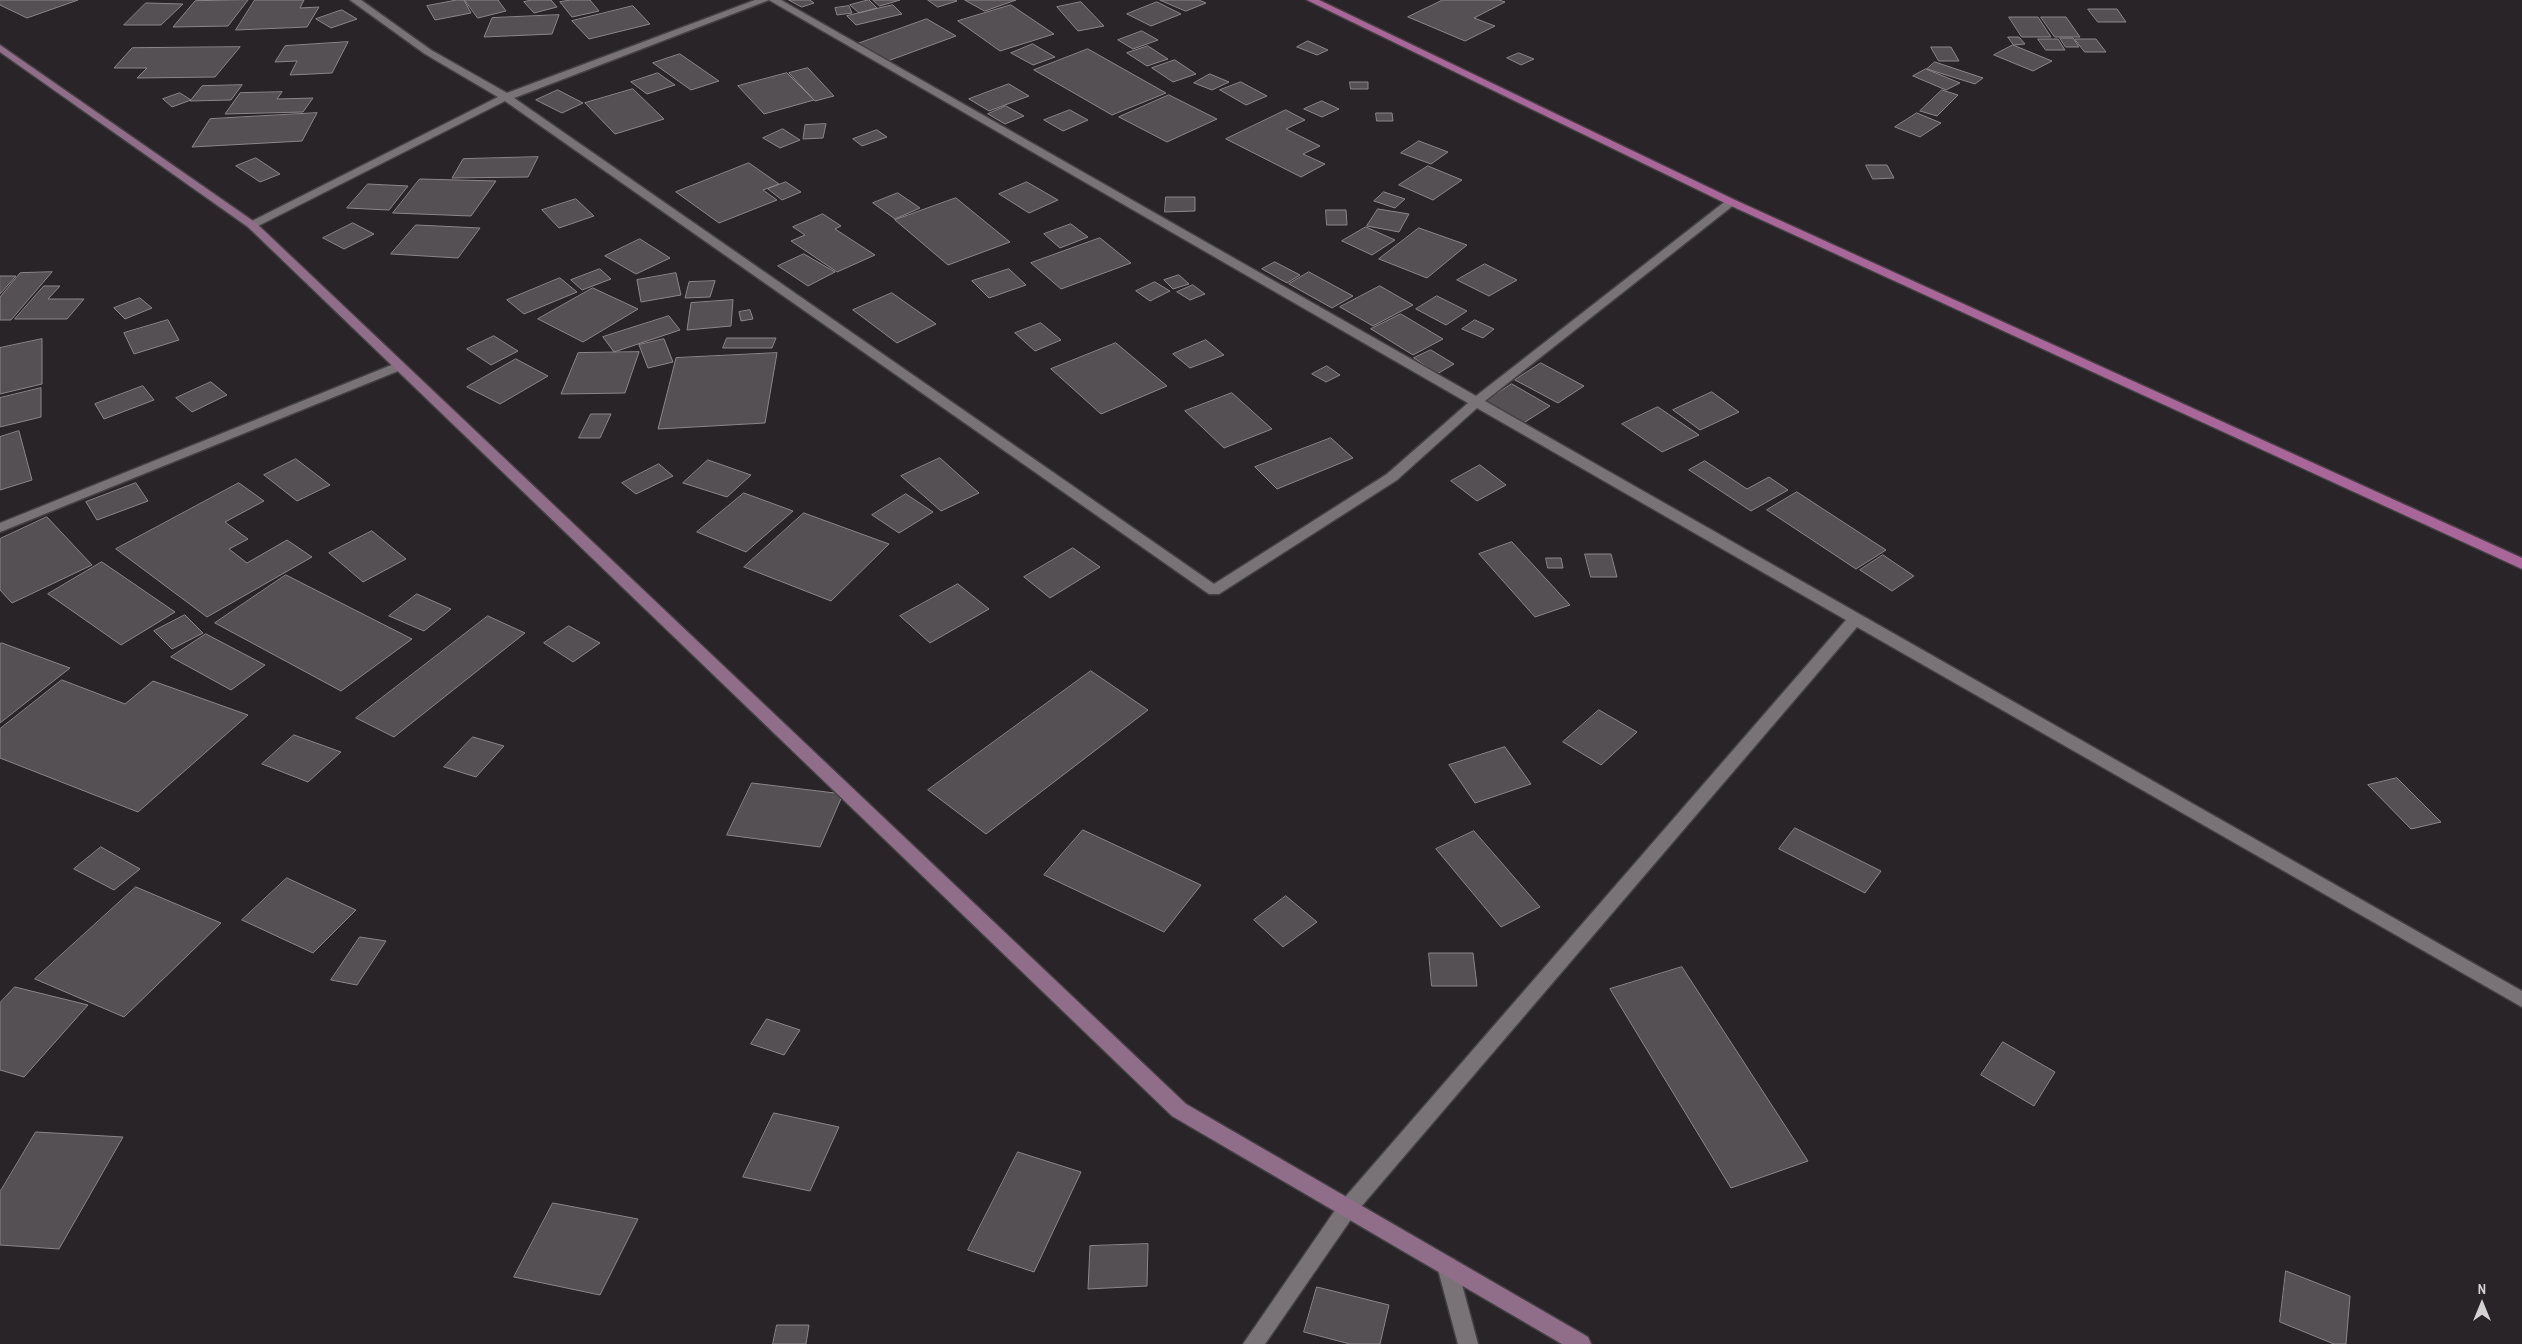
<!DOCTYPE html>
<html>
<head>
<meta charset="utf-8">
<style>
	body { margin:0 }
	#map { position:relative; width:2522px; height:1344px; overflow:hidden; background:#282427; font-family:"Archivo Narrow",sans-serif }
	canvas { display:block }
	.north { position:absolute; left:2457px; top:1279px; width:50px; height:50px; -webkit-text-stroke:4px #282427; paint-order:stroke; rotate:0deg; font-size:14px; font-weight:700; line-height:20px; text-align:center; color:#d5d2d4 }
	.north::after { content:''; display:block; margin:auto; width:18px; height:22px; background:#d5d2d4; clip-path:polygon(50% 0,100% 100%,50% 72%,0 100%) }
</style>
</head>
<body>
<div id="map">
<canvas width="2522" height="1344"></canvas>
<div class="north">N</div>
</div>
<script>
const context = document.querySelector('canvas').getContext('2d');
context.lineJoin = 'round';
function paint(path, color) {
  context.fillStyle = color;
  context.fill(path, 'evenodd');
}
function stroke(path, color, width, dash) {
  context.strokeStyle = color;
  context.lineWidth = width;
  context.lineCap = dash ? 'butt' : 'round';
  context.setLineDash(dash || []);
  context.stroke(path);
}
const building = new Path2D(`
	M 0,0 L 78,0 L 27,18 L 0,5 Z
	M 248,0 L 228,26 L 173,27 L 195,1 Z
	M 255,0 L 304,0 L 300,8 L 319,7 L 307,27 L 236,30 Z
	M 457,0 L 464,0 L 471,13 L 435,20 L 427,6 Z
	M 465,0 L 498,0 L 506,11 L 478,18 Z
	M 532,0 L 551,0 L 557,7 L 534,13 L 524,2 Z
	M 571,0 L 590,0 L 599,11 L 572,17 L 560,2 Z
	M 789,0 L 810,0 L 814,3 L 802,7 Z
	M 869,0 L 877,8 L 859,13 L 850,5 Z
	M 873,0 L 900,0 L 880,6 Z
	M 928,0 L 955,0 L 957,1 L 938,7 Z
	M 965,0 L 1016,0 L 985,11 Z
	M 1160,0 L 1199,0 L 1206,3 L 1186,11 Z
	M 1443,0 L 1499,0 L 1505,2 L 1474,18 L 1495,26 L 1465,41 L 1408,17 Z
	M 1081,2 L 1104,26 L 1078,31 L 1057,7 Z
	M 1157,2 L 1181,14 L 1151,26 L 1127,14 Z
	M 146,3 L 183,4 L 161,25 L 124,25 Z
	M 893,5 L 902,14 L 856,25 L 847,16 Z
	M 1011,5 L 1054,34 L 1000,51 L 958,21 Z
	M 633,6 L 650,24 L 589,39 L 572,21 Z
	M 849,6 L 852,13 L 837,15 L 835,8 Z
	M 2088,9 L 2117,9 L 2126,22 L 2098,22 Z
	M 342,10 L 357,19 L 331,28 L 316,19 Z
	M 559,15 L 552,34 L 484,37 L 492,18 Z
	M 2009,17 L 2038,17 L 2051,37 L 2022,37 Z
	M 2041,17 L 2066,17 L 2080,37 L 2055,37 Z
	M 927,19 L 956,36 L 885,62 L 857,44 Z
	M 1142,31 L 1158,40 L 1133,49 L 1118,40 Z
	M 2008,37 L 2019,37 L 2025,44 L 2014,45 Z
	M 2060,38 L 2073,38 L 2079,47 L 2066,47 Z
	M 2038,39 L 2058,39 L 2065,50 L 2046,50 Z
	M 2075,39 L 2096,39 L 2106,52 L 2085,52 Z
	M 1308,41 L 1328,50 L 1317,55 L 1297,47 Z
	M 348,42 L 332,73 L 290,75 L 297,61 L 275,62 L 285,46 Z
	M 1033,44 L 1055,57 L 1033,65 L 1011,53 Z
	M 2013,45 L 2052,61 L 2033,71 L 1994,55 Z
	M 1148,46 L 1168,59 L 1147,66 L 1127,53 Z
	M 240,47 L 215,77 L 137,78 L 147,68 L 114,68 L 132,48 Z
	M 1931,47 L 1951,47 L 1959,61 L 1939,61 Z
	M 1088,49 L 1166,93 L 1112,115 L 1034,70 Z
	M 1519,53 L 1534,59 L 1521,65 L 1507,58 Z
	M 680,54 L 719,81 L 691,90 L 653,63 Z
	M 1175,60 L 1196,74 L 1173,82 L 1152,68 Z
	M 1935,62 L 1983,78 L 1975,84 L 1927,69 Z
	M 808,68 L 834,96 L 815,101 L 789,73 Z
	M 1926,69 L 1960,83 L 1946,90 L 1913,76 Z
	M 658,73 L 675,85 L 647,94 L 631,82 Z
	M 787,73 L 814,100 L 764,114 L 738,86 Z
	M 1210,74 L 1229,82 L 1212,90 L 1194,83 Z
	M 1241,82 L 1267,96 L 1246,105 L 1220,90 Z
	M 1350,82 L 1368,82 L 1368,89 L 1351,89 Z
	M 1009,84 L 1029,96 L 989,111 L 969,99 Z
	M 242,85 L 231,100 L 190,101 L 202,86 Z
	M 633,89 L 664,119 L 615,134 L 585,103 Z
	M 558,90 L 583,103 L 562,113 L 536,100 Z
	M 1942,90 L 1958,95 L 1937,116 L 1920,111 Z
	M 282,92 L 277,99 L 313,98 L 303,112 L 225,114 L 240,93 Z
	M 180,93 L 191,100 L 172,107 L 163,99 Z
	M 1169,95 L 1217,119 L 1167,142 L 1119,117 Z
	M 1322,101 L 1339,109 L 1322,117 L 1304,109 Z
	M 1006,106 L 1024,116 L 1005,124 L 988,114 Z
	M 1070,110 L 1088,120 L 1063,131 L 1044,120 Z
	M 1286,110 L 1305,120 L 1286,129 L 1320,146 L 1303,154 L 1325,164 L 1301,177 L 1226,139 Z
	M 317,113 L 302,141 L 192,147 L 210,119 Z
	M 1376,113 L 1392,113 L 1393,121 L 1377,121 Z
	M 1917,113 L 1941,123 L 1920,137 L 1895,127 Z
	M 826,124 L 823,138 L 803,139 L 805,125 Z
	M 783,129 L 800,140 L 780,148 L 763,138 Z
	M 877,130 L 887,137 L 862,146 L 853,139 Z
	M 1419,141 L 1448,152 L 1431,164 L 1401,153 Z
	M 538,157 L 528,177 L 452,178 L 463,159 Z
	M 256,158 L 280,174 L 260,182 L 236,166 Z
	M 749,163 L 779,184 L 763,190 L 777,200 L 719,223 L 676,192 Z
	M 1866,165 L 1887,165 L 1894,178 L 1873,179 Z
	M 1428,166 L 1462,180 L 1433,200 L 1399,185 Z
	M 420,179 L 496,181 L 471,216 L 393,213 Z
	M 786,182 L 801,192 L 782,200 L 768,189 Z
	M 1027,182 L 1058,200 L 1029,213 L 999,194 Z
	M 368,184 L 408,186 L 389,210 L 347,208 Z
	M 1384,192 L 1405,199 L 1395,208 L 1374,201 Z
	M 898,193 L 920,208 L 895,219 L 873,203 Z
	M 1166,197 L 1195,197 L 1195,211 L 1165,212 Z
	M 956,198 L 1010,242 L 948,265 L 895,220 Z
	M 576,199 L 594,216 L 559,228 L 542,210 Z
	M 1378,209 L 1409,214 L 1399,232 L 1367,226 Z
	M 1326,210 L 1346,210 L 1347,225 L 1327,225 Z
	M 823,214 L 841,226 L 835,229 L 875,255 L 837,272 L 791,241 L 805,235 L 793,227 Z
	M 353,223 L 374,234 L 344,249 L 323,238 Z
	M 1071,224 L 1088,237 L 1060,248 L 1044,234 Z
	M 416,225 L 480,228 L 458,258 L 391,254 Z
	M 1366,227 L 1395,240 L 1372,255 L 1342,241 Z
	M 1419,228 L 1467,245 L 1427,278 L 1379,259 Z
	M 1100,238 L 1131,263 L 1061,289 L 1031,263 Z
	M 640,239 L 670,258 L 636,274 L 605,256 Z
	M 804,254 L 835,272 L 808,286 L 778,266 Z
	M 1275,262 L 1300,275 L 1287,283 L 1262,269 Z
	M 1485,264 L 1517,280 L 1489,296 L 1457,280 Z
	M 600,269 L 611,279 L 582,290 L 571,280 Z
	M 1009,269 L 1026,285 L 989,298 L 972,281 Z
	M 52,272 L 11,320 L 0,320 L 0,297 L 20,273 Z
	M 1309,272 L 1353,296 L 1332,308 L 1289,284 Z
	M 676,273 L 681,295 L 641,302 L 637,280 Z
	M 1179,275 L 1189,284 L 1173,289 L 1164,280 Z
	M 0,276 L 16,276 L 0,294 Z
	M 560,278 L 577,292 L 524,314 L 507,300 Z
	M 715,281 L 710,297 L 685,298 L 689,282 Z
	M 1155,282 L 1170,291 L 1150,301 L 1136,291 Z
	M 1193,285 L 1205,294 L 1190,300 L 1177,292 Z
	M 44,286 L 60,286 L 48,299 L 84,299 L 67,319 L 15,319 Z
	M 1380,286 L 1413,305 L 1373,326 L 1340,307 Z
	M 593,288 L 638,309 L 583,342 L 538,319 Z
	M 892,293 L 936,324 L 897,343 L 853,310 Z
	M 1437,296 L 1467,311 L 1446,325 L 1416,309 Z
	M 140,298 L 152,308 L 125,319 L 114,308 Z
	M 733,300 L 731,326 L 687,330 L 691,303 Z
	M 750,310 L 753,319 L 741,321 L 739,312 Z
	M 1401,314 L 1443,339 L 1413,355 L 1371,329 Z
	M 669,316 L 680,330 L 614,352 L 603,337 Z
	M 168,320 L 179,340 L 134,354 L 124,333 Z
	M 1475,320 L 1494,329 L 1483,338 L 1462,329 Z
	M 1041,323 L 1061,340 L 1035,351 L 1015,333 Z
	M 494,336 L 518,351 L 491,365 L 467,349 Z
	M 727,338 L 776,338 L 772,348 L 723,348 Z
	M 42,339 L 42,384 L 0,394 L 0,348 Z
	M 664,339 L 673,362 L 648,368 L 639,345 Z
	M 1206,340 L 1224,355 L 1190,368 L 1173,354 Z
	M 1116,343 L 1167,386 L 1101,414 L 1051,369 Z
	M 1431,350 L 1454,364 L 1437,374 L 1414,358 Z
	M 639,352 L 625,393 L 561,394 L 578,353 Z
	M 777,353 L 765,423 L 658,429 L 676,358 Z
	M 516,359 L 548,376 L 500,404 L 467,387 Z
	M 1541,363 L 1584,386 L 1558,403 L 1515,380 Z
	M 1327,366 L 1340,375 L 1326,382 L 1312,374 Z
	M 211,382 L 227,395 L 192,412 L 176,398 Z
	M 1512,384 L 1550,406 L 1522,424 L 1484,402 Z
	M 143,386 L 154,400 L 104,419 L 95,404 Z
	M 41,388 L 41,417 L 0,427 L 0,398 Z
	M 1712,392 L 1739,412 L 1700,430 L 1673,410 Z
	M 1232,393 L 1272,429 L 1224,448 L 1185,411 Z
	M 1658,407 L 1699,435 L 1662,452 L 1622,424 Z
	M 591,414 L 611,414 L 600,438 L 579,438 Z
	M 19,431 L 32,480 L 0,490 L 0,437 Z
	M 1331,438 L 1353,458 L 1277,489 L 1255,467 Z
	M 940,458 L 979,493 L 941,511 L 901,476 Z
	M 296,459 L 330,485 L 297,501 L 264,475 Z
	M 708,460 L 751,475 L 727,497 L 683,483 Z
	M 1705,461 L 1747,489 L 1769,477 L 1788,490 L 1751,511 L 1689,470 Z
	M 659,464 L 673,476 L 636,494 L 622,483 Z
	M 1480,465 L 1506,485 L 1477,501 L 1451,481 Z
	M 136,483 L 148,501 L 97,520 L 86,502 Z
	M 239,483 L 264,501 L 225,522 L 248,539 L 229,549 L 247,563 L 287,540 L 312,557 L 207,617 L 116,549 Z
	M 1797,492 L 1886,550 L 1856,569 L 1767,510 Z
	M 744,493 L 793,511 L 746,552 L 697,532 Z
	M 906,494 L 933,512 L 899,533 L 872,515 Z
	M 804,513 L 889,544 L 831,601 L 744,567 Z
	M 47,517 L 92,565 L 12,603 L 0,590 L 0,539 Z
	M 372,531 L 406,559 L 363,582 L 329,553 Z
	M 1512,542 L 1570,605 L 1535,617 L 1479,554 Z
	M 1073,548 L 1100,567 L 1050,598 L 1024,577 Z
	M 1585,554 L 1611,554 L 1617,577 L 1591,577 Z
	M 1883,555 L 1914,576 L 1892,591 L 1860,570 Z
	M 1546,558 L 1561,558 L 1563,568 L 1548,568 Z
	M 102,562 L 175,612 L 121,645 L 48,594 Z
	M 286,575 L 412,639 L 341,691 L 215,623 Z
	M 958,584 L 989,609 L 930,643 L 900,616 Z
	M 417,594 L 451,609 L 424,631 L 389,616 Z
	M 185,615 L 203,633 L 172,649 L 154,631 Z
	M 488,616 L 525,633 L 394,737 L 356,718 Z
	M 569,626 L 600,643 L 573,662 L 544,643 Z
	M 206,634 L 265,665 L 231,690 L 171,657 Z
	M 2,643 L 70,668 L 0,723 L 0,644 Z
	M 1091,671 L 1148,710 L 986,834 L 928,790 Z
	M 62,680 L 125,704 L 153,681 L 248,715 L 138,812 L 0,758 L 0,729 Z
	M 1599,710 L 1637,732 L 1601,765 L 1563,742 Z
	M 294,735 L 341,752 L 308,782 L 262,764 Z
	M 473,737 L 504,746 L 476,777 L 444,767 Z
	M 1505,747 L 1531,784 L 1475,803 L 1449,765 Z
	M 2397,778 L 2441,822 L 2411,829 L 2368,785 Z
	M 752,783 L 843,794 L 820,847 L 727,835 Z
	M 1795,828 L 1881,871 L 1865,893 L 1779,849 Z
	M 1083,830 L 1201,885 L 1164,932 L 1044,875 Z
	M 1474,831 L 1540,907 L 1501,927 L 1436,849 Z
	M 101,847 L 140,869 L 114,890 L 74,869 Z
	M 287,878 L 356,910 L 313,953 L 242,920 Z
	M 136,887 L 221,923 L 124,1017 L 35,979 Z
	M 1286,896 L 1317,922 L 1283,947 L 1254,920 Z
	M 360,937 L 386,941 L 357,985 L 331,980 Z
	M 1429,953 L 1473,953 L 1477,986 L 1432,986 Z
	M 1682,967 L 1808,1161 L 1731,1188 L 1610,989 Z
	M 15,987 L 88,1005 L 24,1077 L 0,1070 L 0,1003 Z
	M 767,1019 L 800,1030 L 784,1055 L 751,1044 Z
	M 2003,1042 L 2055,1072 L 2034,1106 L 1981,1075 Z
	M 774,1113 L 839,1127 L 810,1191 L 743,1177 Z
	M 36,1132 L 123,1137 L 59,1249 L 0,1245 L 0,1192 Z
	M 1018,1152 L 1081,1172 L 1034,1272 L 968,1250 Z
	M 553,1203 L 638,1219 L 600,1295 L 514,1277 Z
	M 1148,1244 L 1147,1286 L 1088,1289 L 1090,1246 Z
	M 2286,1271 L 2350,1296 L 2346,1344 L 2334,1344 L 2280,1322 Z
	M 1317,1287 L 1389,1305 L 1380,1344 L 1350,1344 L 1304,1332 Z
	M 777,1325 L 809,1325 L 806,1344 L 773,1344 Z`);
const street = new Path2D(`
	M 350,0 L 361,0 L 431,50 L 507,93 L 755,0 L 769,0 L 514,98 L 1214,584 L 1387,474 L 1468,403 L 769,0 L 781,0 L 1476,396 L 1727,200 L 1735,200 L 1735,204 L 1485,401 L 2522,991 L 2522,1007 L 1857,627 L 1354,1215 L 1265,1344 L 1243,1344 L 1340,1203 L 1846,620 L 1477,408 L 1397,480 L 1219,594 L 1209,594 L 505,101 L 256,227 L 248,227 L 248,223 L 498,97 L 425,54 Z
	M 399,362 L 403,363 L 405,366 L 403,369 L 0,532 L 0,523 Z
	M 1447,1257 L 1454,1259 L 1457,1266 L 1478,1344 L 1458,1344 L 1437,1266 L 1440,1259 Z`);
const secondary = new Path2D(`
	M 0,45 L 256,223 L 1186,1104 L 1588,1337 L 1591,1344 L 1562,1344 L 1172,1116 L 248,227 L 0,52 Z`);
const primary = new Path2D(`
	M 1307,0 L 1319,0 L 1735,200 L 2522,558 L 2522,569 L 1727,204 Z`);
paint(building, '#555054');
stroke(building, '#8c868a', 1);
stroke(street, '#444043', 3);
stroke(secondary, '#444043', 3);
stroke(primary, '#444043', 3);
paint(street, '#797377');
paint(secondary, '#906d88');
paint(primary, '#a86699');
</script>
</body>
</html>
